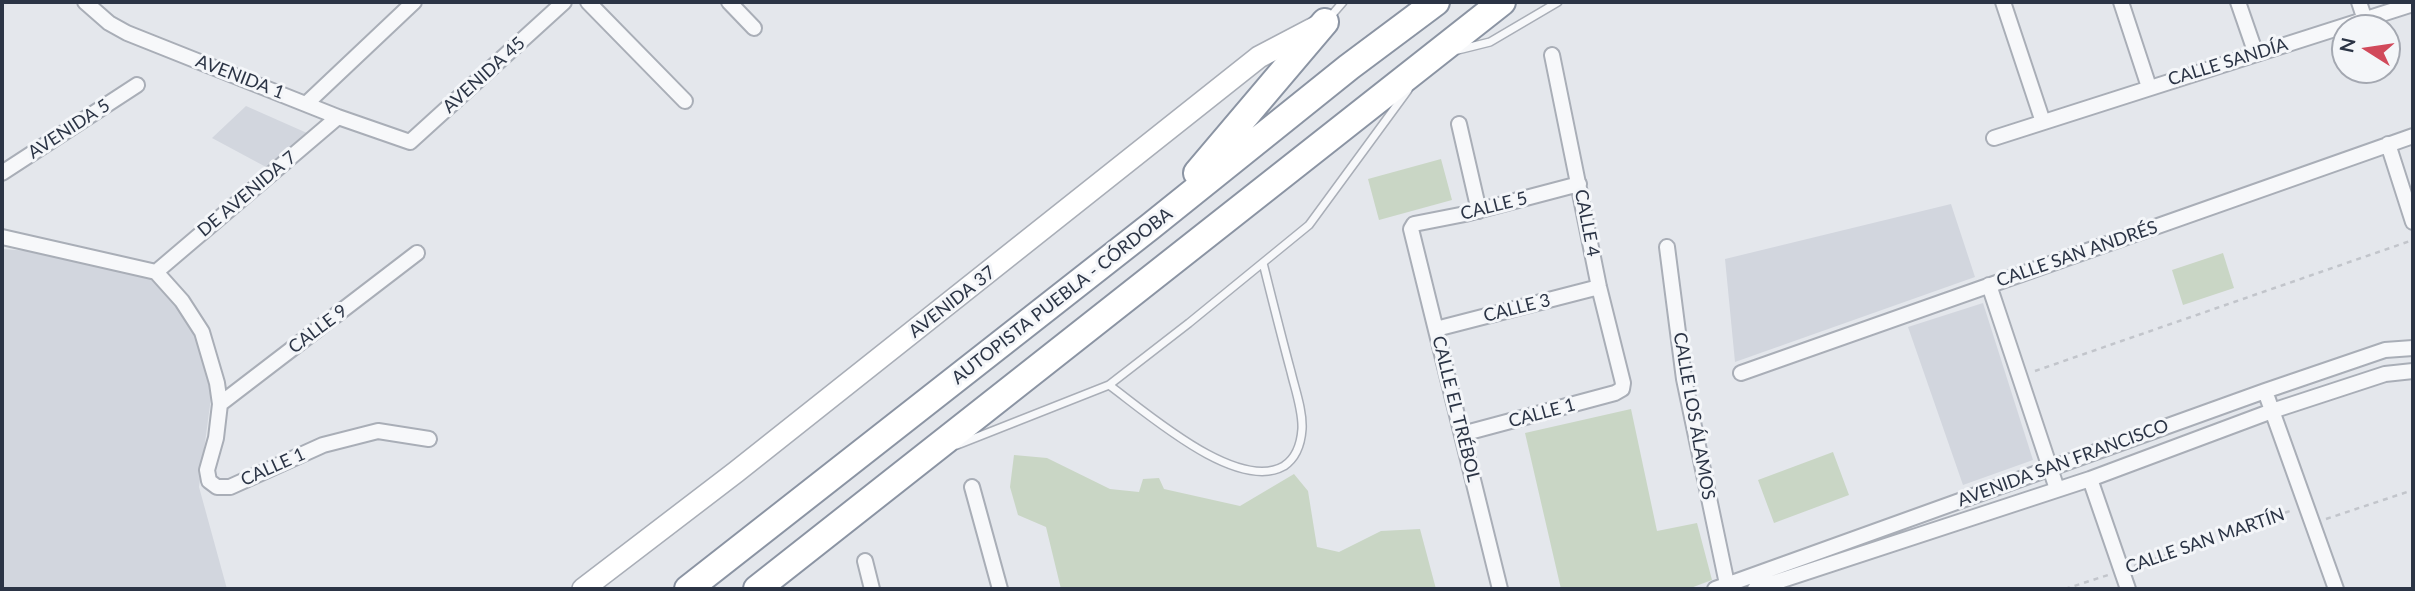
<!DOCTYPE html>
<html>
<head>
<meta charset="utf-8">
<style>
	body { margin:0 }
	#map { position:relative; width:2415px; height:591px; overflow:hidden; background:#e4e7ec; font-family:Lato,sans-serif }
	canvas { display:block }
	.frame { position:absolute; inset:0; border:4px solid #2b3445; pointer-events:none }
	.north { position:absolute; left:2331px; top:14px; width:70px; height:70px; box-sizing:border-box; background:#f4f6f9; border:2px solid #a4a8b1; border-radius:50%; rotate:282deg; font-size:19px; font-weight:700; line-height:28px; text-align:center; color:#2b3445 }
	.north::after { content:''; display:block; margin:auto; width:24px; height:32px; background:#d1495b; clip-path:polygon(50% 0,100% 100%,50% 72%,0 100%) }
</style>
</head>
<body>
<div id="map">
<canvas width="2415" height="591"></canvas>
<div class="frame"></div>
<div class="north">N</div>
</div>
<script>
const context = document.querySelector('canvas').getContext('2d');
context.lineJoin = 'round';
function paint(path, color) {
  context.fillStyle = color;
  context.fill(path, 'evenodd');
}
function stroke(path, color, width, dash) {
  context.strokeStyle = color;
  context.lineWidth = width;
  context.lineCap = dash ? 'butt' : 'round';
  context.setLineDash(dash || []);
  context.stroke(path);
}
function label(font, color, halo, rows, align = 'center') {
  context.font = font + ' Lato,sans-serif';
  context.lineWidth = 6;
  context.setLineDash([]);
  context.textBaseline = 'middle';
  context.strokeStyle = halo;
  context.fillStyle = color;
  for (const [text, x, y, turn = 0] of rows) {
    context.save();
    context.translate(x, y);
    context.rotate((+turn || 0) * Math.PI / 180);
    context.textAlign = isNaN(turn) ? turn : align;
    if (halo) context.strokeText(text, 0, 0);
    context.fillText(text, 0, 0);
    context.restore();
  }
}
const built = new Path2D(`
	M 246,106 L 307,133 L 266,167 L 212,138 Z
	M 1951,204 L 1975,277 L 1735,362 L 1725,259 Z
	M 2,249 L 44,252 L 135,269 L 165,285 L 196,330 L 205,356 L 211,398 L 199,487 L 227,589 L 2,589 Z
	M 1983,303 L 2033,460 L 1963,485 L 1908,327 Z`);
const green = new Path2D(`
	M 1441,159 L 1452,200 L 1379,220 L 1368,179 Z
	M 2223,253 L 2234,288 L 2183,305 L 2172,270 Z
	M 1631,409 L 1657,531 L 1697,523 L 1712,580 L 1688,589 L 1561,589 L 1525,433 Z
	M 1833,452 L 1849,495 L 1774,523 L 1758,480 Z
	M 1014,455 L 1047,458 L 1110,489 L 1139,492 L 1143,479 L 1159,478 L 1164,489 L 1240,506 L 1294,474 L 1308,491 L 1317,547 L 1339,552 L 1381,531 L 1420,529 L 1436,589 L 1061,589 L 1046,527 L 1018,515 L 1010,487 Z`);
const path = new Path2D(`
	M 2035,371 L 2413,240
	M 2326,519 L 2413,490
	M 2134,566 L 2290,511
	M 2065,589 L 2108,575`);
const lane = new Path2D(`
	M 1330,17 L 1343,2
	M 1458,50 L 1490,42 L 1558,2
	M 1109,385 C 1146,412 1237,493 1284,466 C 1296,458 1301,443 1302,429 C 1303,411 1295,389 1291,372 C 1281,335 1272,299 1263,263
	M 957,445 L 1109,385 L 1189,323 L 1309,225 L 1408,90`);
const street = new Path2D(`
	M 85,2 L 109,23 L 127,33 L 338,117 L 410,142 L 564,2
	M 588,2 L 685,101
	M 729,2 L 754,28
	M 2003,2 L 2043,122
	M 2121,2 L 2149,87
	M 2238,2 L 2256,54
	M 2359,2 L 2365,20
	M 307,103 L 414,2
	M 1459,124 L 1479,211
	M 1994,138 L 2413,4
	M 2388,144 L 2413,222
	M 2,173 L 137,85
	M 2,237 L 156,272 L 182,301 L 202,332 L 217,383 L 220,404 L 216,438 L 207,470 L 209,481 L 217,487 L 230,487 L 323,445 L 378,431 L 429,439
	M 1667,247 L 1684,379 L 1727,584
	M 156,272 L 338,117
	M 1989,285 L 2057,489
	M 1436,329 L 1599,287
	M 1741,373 L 2413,136
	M 2265,391 L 2336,589
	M 220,404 L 417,253
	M 1462,434 L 1615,393 L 1622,389 L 1623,383 L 1599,287 L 1552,55
	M 2090,479 L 2128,589
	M 972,487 L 1000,589
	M 865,561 L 872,589
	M 1500,589 L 1411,229 L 1414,224 L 1465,214 L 1579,184
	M 1715,589 L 2265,391 L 2385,350 L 2413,348
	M 1755,589 L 2090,479 L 2272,411 L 2385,374 L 2413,371`);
const secondary = new Path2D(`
	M 583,589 L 736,472 L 1259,57 L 1320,25`);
const highway = new Path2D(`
	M 1197,173 L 1325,22
	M 688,589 L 1151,226 L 1349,67 L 1436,2
	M 757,589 L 1502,2`);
const streetNames = [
	["CALLE SANDÍA",2228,62,-17],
	["AVENIDA 45",484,75,-42],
	["AVENIDA 1",240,77,21],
	["AVENIDA 5",69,129,-33],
	["DE AVENIDA 7",247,194,-40],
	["CALLE 5",1494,206,-14],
	["CALLE 4",1587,223,79],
	["CALLE SAN ANDRÉS",2077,254,-19],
	["AUTOPISTA PUEBLA - CÓRDOBA",1062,296,-38],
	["AVENIDA 37",952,302,-38],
	["CALLE 3",1517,308,-14],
	["CALLE 9",318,329,-37],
	["CALLE EL TRÉBOL",1456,409,76],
	["CALLE 1",1542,413,-15],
	["CALLE LOS ÁLAMOS",1694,416,80],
	["AVENIDA SAN FRANCISCO",2063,463,-20],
	["CALLE 1",273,467,-24],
	["CALLE SAN MARTÍN",2205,541,-19]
];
paint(built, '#d2d6de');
paint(green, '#c9d6c5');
stroke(lane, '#a9aeb7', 10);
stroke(street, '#a9aeb7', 18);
stroke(secondary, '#a9aeb7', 24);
stroke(highway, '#8b94a3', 30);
stroke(path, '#c2c5cb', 2.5, [5, 5]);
stroke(lane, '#f7f8fa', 7);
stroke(street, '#f7f8fa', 14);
stroke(secondary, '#fff', 21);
stroke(highway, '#fff', 26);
label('18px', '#2b3445', '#f4f6f9', streetNames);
</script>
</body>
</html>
